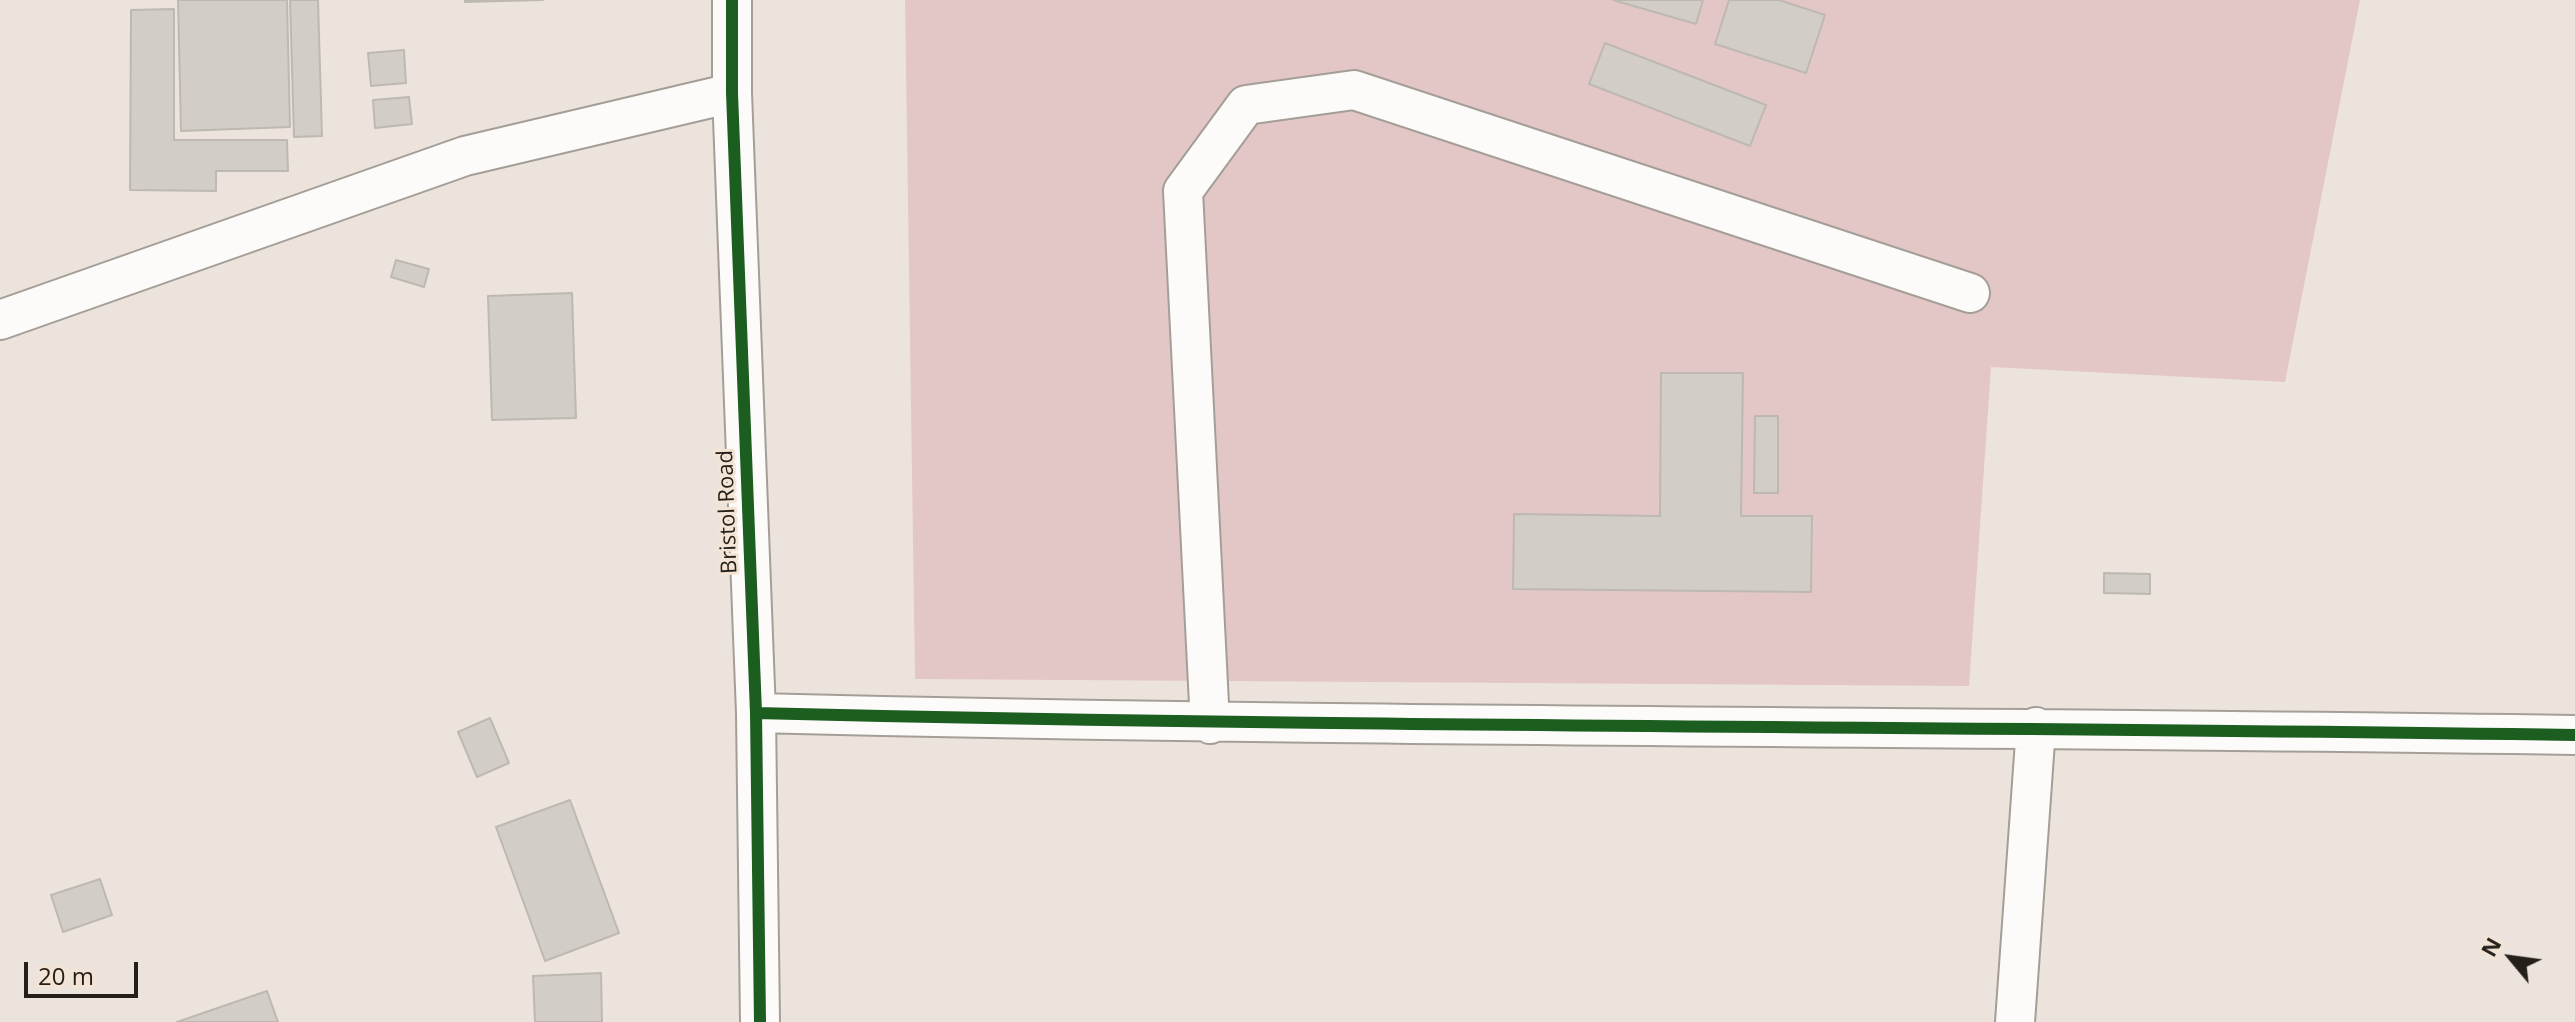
<!DOCTYPE html>
<html>
<head>
<meta charset="utf-8">
<style>
	body { margin:0 }
	#map { position:relative; width:2575px; height:1022px; overflow:hidden; background:#ece4dc; font-family:"Open Sans",sans-serif }
	canvas { display:block }
	.north { position:absolute; left:2471px; top:918px; width:80px; height:80px; -webkit-text-stroke:6px #f3e4d5; paint-order:stroke; rotate:299deg; font-size:22px; font-weight:700; line-height:32px; text-align:center; color:#241f19 }
	.north::after { content:''; display:block; margin:auto; width:28px; height:36px; background:#241f19; clip-path:polygon(50% 0,100% 100%,50% 72%,0 100%) }
	.scale { position:absolute; left:24px; top:962px; width:114px; height:36px; box-sizing:border-box; border:4px solid #241f19; border-top:0; padding-left:10px; font-size:24px; line-height:28px; white-space:nowrap; color:#241f19; -webkit-text-stroke:6px #f3e4d5; paint-order:stroke }
</style>
</head>
<body>
<div id="map">
<canvas width="2575" height="1022"></canvas>
<div class="north">N</div>
<div class="scale">20 m</div>
</div>
<script>
const context = document.querySelector('canvas').getContext('2d');
context.lineJoin = 'round';
function paint(path, color) {
  context.fillStyle = color;
  context.fill(path, 'evenodd');
}
function stroke(path, color, width, dash) {
  context.strokeStyle = color;
  context.lineWidth = width;
  context.lineCap = dash ? 'butt' : 'round';
  context.setLineDash(dash || []);
  context.stroke(path);
}
function label(font, color, halo, rows, align = 'center') {
  context.font = font + ' "Open Sans",sans-serif';
  context.lineWidth = 6;
  context.setLineDash([]);
  context.textBaseline = 'middle';
  context.strokeStyle = halo;
  context.fillStyle = color;
  for (const [text, x, y, turn = 0] of rows) {
    context.save();
    context.translate(x, y);
    context.rotate((+turn || 0) * Math.PI / 180);
    context.textAlign = isNaN(turn) ? turn : align;
    if (halo) context.strokeText(text, 0, 0);
    context.fillText(text, 0, 0);
    context.restore();
  }
}
const green = new Path2D(`
	M 905,0 L 2360,0 L 2285,382 L 1991,367 L 1969,686 L 915,679 Z`);
const building = new Path2D(`
	M 178,0 L 287,0 L 290,127 L 181,131 Z
	M 290,0 L 318,0 L 322,136 L 294,137 Z
	M 465,0 L 543,0 L 465,2 Z
	M 1613,0 L 1703,0 L 1696,24 Z
	M 1729,0 L 1779,0 L 1825,15 L 1806,73 L 1715,44 Z
	M 174,9 L 174,140 L 287,140 L 288,171 L 216,171 L 216,191 L 130,190 L 131,10 Z
	M 1605,43 L 1766,105 L 1750,146 L 1589,84 Z
	M 404,50 L 406,83 L 371,86 L 368,53 Z
	M 409,97 L 412,124 L 375,128 L 373,100 Z
	M 396,260 L 429,269 L 424,287 L 391,277 Z
	M 572,293 L 576,418 L 492,420 L 488,296 Z
	M 1661,373 L 1743,373 L 1741,516 L 1812,516 L 1811,592 L 1513,589 L 1514,514 L 1660,516 Z
	M 1755,416 L 1778,416 L 1778,493 L 1754,493 Z
	M 2104,573 L 2150,574 L 2150,594 L 2104,593 Z
	M 490,718 L 509,763 L 477,777 L 458,732 Z
	M 570,800 L 619,933 L 545,961 L 496,827 Z
	M 100,879 L 112,915 L 63,932 L 51,895 Z
	M 601,973 L 602,1022 L 535,1022 L 533,976 Z
	M 267,991 L 278,1022 L 177,1022 Z`);
const minor = new Path2D(`
	M 732,0 L 732,93 L 756,713 L 760,1022
	M 0,320 L 465,156 L 732,93
	M 756,713 C 1362,728 1969,726 2575,735
	M 1210,724 L 1183,191 L 1246,105 L 1354,90 L 1970,293
	M 2015,1022 L 2036,727`);
const cycleway = new Path2D(`
	M 732,0 L 732,93 L 756,713 L 760,1022
	M 756,713 C 1362,728 1969,726 2575,735`);
const streetNames = [
	["Bristol Road",728,512,-92]
];
paint(green, '#e3c7c7');
paint(building, '#d2cdc6');
stroke(building, '#bdb9b1', 2);
stroke(minor, '#a49e97', 42);
stroke(minor, '#fcfbfa', 38);
stroke(cycleway, '#1b5e20', 12);
label('22px', '#241f19', '#f3e4d5', streetNames);
</script>
</body>
</html>
